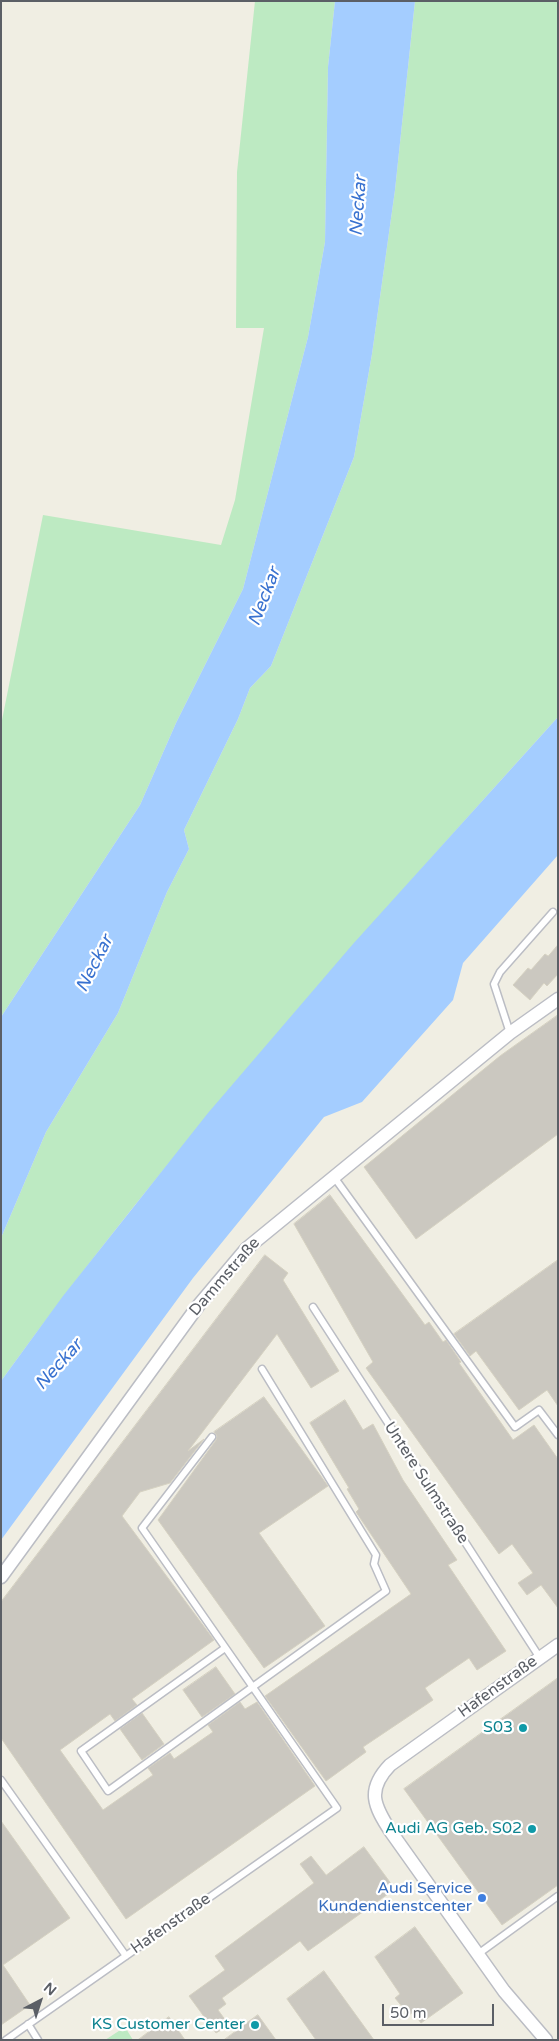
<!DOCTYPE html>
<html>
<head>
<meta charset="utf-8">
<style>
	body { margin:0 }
	#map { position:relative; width:559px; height:2041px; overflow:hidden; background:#f0eee3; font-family:"Varela Round",sans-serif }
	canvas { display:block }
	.frame { position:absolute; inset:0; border:2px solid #5b5f66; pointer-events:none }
	.north { position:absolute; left:15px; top:1976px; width:50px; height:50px; -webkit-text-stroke:4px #fff; paint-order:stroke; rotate:40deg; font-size:14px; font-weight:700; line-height:20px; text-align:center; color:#5b5f66 }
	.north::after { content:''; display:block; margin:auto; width:18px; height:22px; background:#5b5f66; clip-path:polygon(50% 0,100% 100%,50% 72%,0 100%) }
	.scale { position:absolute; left:382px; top:2004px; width:112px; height:22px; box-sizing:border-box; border:2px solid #5b5f66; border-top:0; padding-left:6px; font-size:15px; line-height:18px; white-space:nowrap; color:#5b5f66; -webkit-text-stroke:4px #fff; paint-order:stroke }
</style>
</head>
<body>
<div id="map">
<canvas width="559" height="2041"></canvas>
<div class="frame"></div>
<div class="north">N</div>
<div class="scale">50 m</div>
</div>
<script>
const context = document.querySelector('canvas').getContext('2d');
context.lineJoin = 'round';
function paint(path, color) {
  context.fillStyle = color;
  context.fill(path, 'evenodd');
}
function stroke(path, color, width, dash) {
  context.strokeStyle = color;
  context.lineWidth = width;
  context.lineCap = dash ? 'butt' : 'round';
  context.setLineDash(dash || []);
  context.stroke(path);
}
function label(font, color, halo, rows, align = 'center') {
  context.font = font + ' "Varela Round",sans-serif';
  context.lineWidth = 4.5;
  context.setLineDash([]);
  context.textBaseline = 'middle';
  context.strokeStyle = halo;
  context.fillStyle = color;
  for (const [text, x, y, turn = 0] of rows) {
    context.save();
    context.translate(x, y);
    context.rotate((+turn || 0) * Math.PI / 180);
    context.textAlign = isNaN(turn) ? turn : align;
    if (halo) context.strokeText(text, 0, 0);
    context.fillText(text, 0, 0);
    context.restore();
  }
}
const green = new Path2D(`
	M 255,1 L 335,1 L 328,67 L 325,242 L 308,337 L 243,589 L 176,723 L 140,805 L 1,1017 L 1,725 L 43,515 L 221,545 L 235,500 L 264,328 L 236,328 L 237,172 Z
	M 415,1 L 558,1 L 558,717 C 364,932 171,1146 1,1381 L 1,1238 L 46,1132 L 118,1013 L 167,892 L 189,849 L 184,830 L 238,719 L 250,688 L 271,666 L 354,457 L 372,354 L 395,190 Z
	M 125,2027 L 133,2040 L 105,2040 Z`);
const water = new Path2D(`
	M 335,1 L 415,1 L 395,190 L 372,354 L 354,457 L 271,666 L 250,688 L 238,719 L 184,830 L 189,849 L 167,892 L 118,1013 L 46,1132 L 1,1238 L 1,1017 L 140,805 L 176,723 L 243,589 L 308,337 L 325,242 L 328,67 Z
	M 558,717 L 558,855 L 463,963 L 453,1000 L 362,1102 L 324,1117 L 193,1278 L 1,1540 L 1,1381 L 63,1296 L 208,1113 L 353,944 Z`);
const building = new Path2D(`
	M 558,945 L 558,974 L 547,986 L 544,983 L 530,1000 L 513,985 L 528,968 L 531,970 L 545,954 L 548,956 Z
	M 558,1015 L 558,1134 L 416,1239 L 364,1167 L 500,1056 Z
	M 330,1195 L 425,1325 L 429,1322 L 443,1342 L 446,1340 L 461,1362 L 459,1363 L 513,1440 L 534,1425 L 558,1459 L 558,1608 L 541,1585 L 527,1595 L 518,1583 L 533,1573 L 512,1544 L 499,1554 L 366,1368 L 373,1362 L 294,1224 Z
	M 265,1255 L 288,1273 L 283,1280 L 339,1371 L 311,1388 L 277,1334 L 188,1451 L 204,1439 L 170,1483 L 140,1492 L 122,1516 L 214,1640 L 132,1699 L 137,1705 L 115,1721 L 110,1714 L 60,1750 L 103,1810 L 153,1775 L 148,1768 L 170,1753 L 174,1759 L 213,1732 L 208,1725 L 240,1702 L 245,1709 L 257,1702 L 315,1786 L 126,1919 L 1,1738 L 1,1602 Z
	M 558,1260 L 558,1406 L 547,1390 L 519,1410 L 476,1351 L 470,1356 L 454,1334 Z
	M 264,1397 L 328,1486 L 259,1533 L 325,1626 L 264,1668 L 158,1520 L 216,1440 L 217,1436 L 214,1432 Z
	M 345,1400 L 363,1430 L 373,1424 L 403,1480 L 457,1560 L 448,1565 L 506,1651 L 477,1670 L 469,1658 L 425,1688 L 433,1700 L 363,1747 L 366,1752 L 326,1781 L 265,1696 L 411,1594 L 356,1512 L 359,1509 L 347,1489 L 349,1488 L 310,1423 Z
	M 216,1667 L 235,1694 L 202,1717 L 183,1690 Z
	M 558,1678 L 558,1885 L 502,1925 L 404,1789 Z
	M 142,1713 L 164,1744 L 142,1760 L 120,1729 Z
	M 1,1821 L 70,1918 L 3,1965 L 30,2005 L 1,2025 Z
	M 364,1847 L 395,1889 L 308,1951 L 300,1941 L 222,1998 L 226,2004 L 218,2010 L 229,2025 L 216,2033 L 189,1996 L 225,1970 L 215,1956 L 314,1883 L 300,1864 L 311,1856 L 326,1875 Z
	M 415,1927 L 463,1993 L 421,2023 L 413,2012 L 409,2015 L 395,1998 L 400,1994 L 375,1957 Z
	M 324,1971 L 374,2040 L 316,2040 L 287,1999 Z
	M 258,2015 L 276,2040 L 224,2040 Z
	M 169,2017 L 185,2040 L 138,2040 Z`);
const service = new Path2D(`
	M 510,1033 L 494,984 L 500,972 L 553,912
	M 334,1177 L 515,1427 L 539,1410 L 558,1435
	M 313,1307 L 540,1658
	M 225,1648 L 81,1751 L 108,1791 L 386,1591 L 374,1564 L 376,1555 L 262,1369
	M 1,1780 L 126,1956
	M 478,1954 L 558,1896
	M 28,2024 L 38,2040
	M 6,2040 L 337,1808 L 142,1528 L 212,1437`);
const minor = new Path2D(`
	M 1,1577 L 198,1306 L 246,1249 L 510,1033 L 558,999
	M 546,2040 L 504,1991 L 391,1832 C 374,1806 366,1790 390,1765 L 558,1645`);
const markers = [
	[523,1728,5,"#0f9aa8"],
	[532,1829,5,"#0f9aa8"],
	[482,1898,5,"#3f7fe0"],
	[255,2025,5,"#0f9aa8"]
];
const streetNames = [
	["Dammstraße",225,1277,-49],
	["Untere Sulmstraße",426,1483,57],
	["Hafenstraße",498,1687,-36],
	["Hafenstraße",171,1924,-35]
];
const cultureNames = [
	["S03",513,1728],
	["Audi AG Geb. S02",522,1829],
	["KS Customer Center",245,2025]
];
const shopNames = [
	["Audi Service",472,1889],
	["Kundendienstcenter",472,1907]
];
const waterNames = [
	["Neckar",359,206,-86],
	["Neckar",265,597,-69],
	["Neckar",95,964,-63],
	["Neckar",59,1365,-48]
];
paint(green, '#bdeac2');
paint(water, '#a4cdff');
paint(building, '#cbc8c0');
stroke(building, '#d5d1c1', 1);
stroke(service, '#bbbdc4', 9);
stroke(minor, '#bbbdc4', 15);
stroke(service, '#fff', 6);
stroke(minor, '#fff', 12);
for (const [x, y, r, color] of markers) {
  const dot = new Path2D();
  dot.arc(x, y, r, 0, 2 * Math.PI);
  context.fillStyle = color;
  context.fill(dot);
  stroke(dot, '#fff', 2);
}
label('16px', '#5b5f66', '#fff', streetNames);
label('16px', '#0d838f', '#fff', cultureNames, 'right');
label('16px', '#366cbe', '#fff', shopNames, 'right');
label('italic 18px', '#3972d0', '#fff', waterNames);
</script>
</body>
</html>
